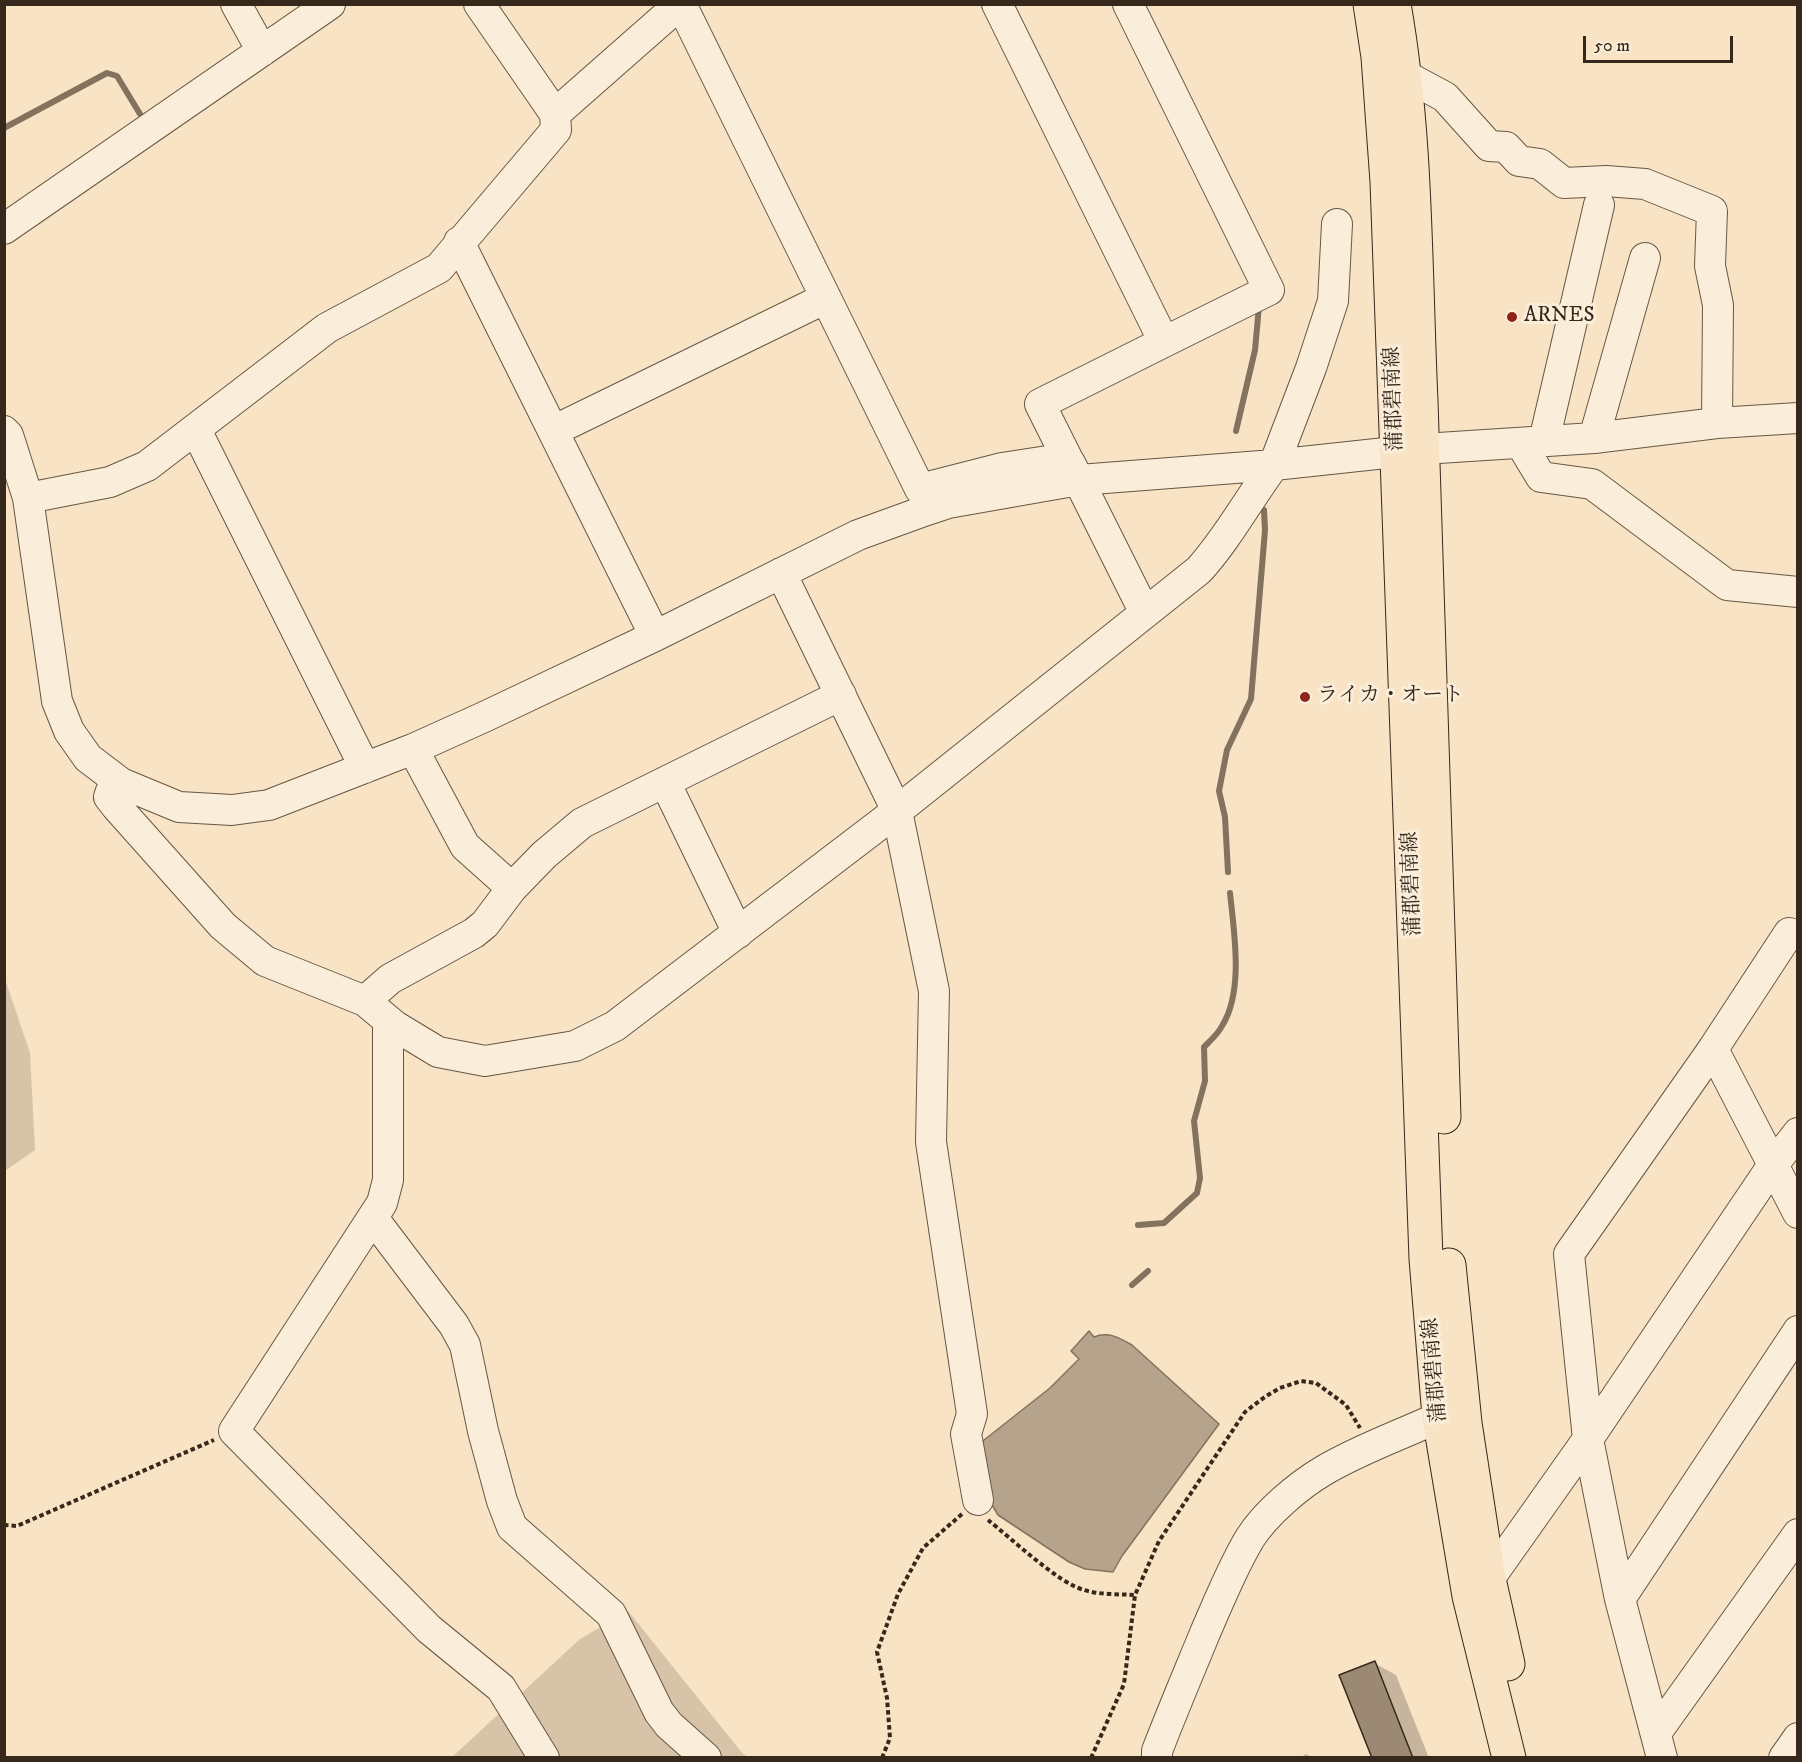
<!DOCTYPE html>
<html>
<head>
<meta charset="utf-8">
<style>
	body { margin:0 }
	#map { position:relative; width:1802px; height:1762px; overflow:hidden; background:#f8e3c4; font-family:"IM FELL DW Pica",serif }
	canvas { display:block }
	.frame { position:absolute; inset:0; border:6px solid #36281b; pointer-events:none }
	.scale { position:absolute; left:1583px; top:36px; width:150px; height:27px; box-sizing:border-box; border:3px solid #36281b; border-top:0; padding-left:8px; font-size:18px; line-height:21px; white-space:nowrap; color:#36281b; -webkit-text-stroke:4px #faedd9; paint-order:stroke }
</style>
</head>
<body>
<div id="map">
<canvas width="1802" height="1762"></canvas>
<div class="frame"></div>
<div class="scale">50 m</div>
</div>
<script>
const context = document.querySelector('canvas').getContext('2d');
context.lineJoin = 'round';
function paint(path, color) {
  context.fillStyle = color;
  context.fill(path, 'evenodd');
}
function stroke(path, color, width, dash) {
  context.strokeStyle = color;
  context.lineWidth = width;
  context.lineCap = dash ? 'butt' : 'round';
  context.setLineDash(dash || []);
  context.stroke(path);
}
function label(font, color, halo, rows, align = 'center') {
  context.font = font + ' "IM FELL DW Pica","Noto Serif JP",serif';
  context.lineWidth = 6;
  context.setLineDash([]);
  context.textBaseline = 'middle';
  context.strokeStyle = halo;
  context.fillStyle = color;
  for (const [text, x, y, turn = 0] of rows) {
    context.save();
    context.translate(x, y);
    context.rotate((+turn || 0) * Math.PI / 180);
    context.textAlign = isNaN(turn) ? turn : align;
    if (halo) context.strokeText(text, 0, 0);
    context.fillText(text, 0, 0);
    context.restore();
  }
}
const green = new Path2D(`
	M 5,979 L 30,1053 L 35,1150 L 5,1171 Z
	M 628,1611 L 743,1754 L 749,1757 L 451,1758 L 580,1639 Z`);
const water = new Path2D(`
	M 1089,1331 L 1094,1337 C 1108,1331 1120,1338 1132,1345 L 1219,1424 L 1122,1556 L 1113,1572 L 1085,1569 L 1069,1562 L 998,1515 L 985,1493 L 979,1444 L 1050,1388 L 1079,1359 L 1071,1351 Z`);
const shadow = new Path2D(`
	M 1374,1663 L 1396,1675 L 1429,1758 L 1374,1758 Z
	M 1306,1754 L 1313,1758 L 1300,1758 Z`);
const stream = new Path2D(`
	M 4,128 L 107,73 L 117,76 L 140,114
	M 1236,431 L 1255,350 L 1259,306
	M 1228,872 L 1225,817 L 1219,791 L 1227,750 L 1251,699 L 1265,530 L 1264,510
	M 1138,1225 L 1164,1223 L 1197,1193 L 1200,1178 L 1194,1121 L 1205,1081 L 1204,1047 C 1210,1041 1218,1034 1222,1026 C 1244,991 1234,932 1230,893
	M 1132,1285 L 1148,1271`);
const building = new Path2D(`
	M 1375,1661 L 1413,1758 L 1372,1758 L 1339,1675 Z`);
const path = new Path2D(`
	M 988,1520 C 1011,1538 1058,1583 1084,1590 C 1100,1595 1119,1594 1135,1595 L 1159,1541 L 1245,1412 L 1266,1396 L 1280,1388 L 1301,1381 L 1316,1383 L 1346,1405 L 1360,1428
	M 4,1525 L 17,1526 L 214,1440
	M 882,1758 L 890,1738 L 887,1698 L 877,1652 L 898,1594 L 923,1548 L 962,1514
	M 1091,1758 L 1124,1684 L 1135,1595`);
const minor = new Path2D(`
	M 236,4 L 262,51
	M 681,4 L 920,489 L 1002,468 L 1067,458 L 1040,404 L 1164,342 L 997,4
	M 1128,4 L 1269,290 L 1164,342
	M 1404,75 L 1445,97 L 1489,146 L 1506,147 L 1519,161 L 1540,164 L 1564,183 L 1606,181 L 1645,184 L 1712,211 L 1710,266 L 1718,305 L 1717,423
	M 555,114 L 680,4
	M 4,229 L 330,4
	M 459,242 L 655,636
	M 196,430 L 365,768
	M 4,431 L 8,435 L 28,498 L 57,701 L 69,731 L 88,758 L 121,783 L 179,807 L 232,810 L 269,805 L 413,749 L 484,717 L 655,636 L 858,535 L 927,510 L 948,503 L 1079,480 L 1274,465 L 1311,368 L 1333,301 L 1337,224
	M 553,431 L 826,298
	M 1594,438 L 1645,258
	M 1544,441 L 1599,205
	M 1521,444 L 1541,477 L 1592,484 L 1727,585 L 1798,592
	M 1070,463 L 1145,613
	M 28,498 L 110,482 L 147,466 L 327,328 L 439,268 L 556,130 L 555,114 L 479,4
	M 781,573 L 897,811 L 934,991 L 931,1142 L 972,1414 L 966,1434 L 978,1500
	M 413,749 L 465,846 L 512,888
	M 665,782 L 738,933
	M 121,783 L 111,791 L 109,797 L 116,806 L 223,926 L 265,961 L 365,1001 L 395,1026 L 438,1052 L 485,1061 L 575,1046 L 615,1026 L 897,811 L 1199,570 C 1228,538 1248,500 1274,465 L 1423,449 L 1594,438 L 1717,423 L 1798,418
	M 365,1001 L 390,979 L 474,933 L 485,924 L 512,888 L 544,855 L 582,823 L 841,695
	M 388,1021 L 388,1180 L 382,1203 L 234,1431 L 429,1629 L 501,1688 L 544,1758
	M 1713,1049 L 1798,1213
	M 373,1218 L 454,1325 L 465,1345 L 483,1431 L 502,1501 L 512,1527 L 611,1614 L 659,1712 L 669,1725 L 706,1758
	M 1489,1579 L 1588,1439 L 1773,1165 L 1798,1133
	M 1620,1599 L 1798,1331
	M 1656,1733 L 1798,1534
	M 1157,1758 L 1157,1751 C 1172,1712 1189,1672 1205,1633 C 1219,1601 1232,1568 1250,1538 C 1266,1513 1298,1486 1323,1471 C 1360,1449 1401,1435 1439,1417
	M 1662,1758 L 1620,1599 L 1588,1439 L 1569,1254 L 1713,1049 L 1789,933 L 1798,935
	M 1784,1758 L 1798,1738`);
const major = new Path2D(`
	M 1370,4 L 1378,57 L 1387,182 L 1426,1259 L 1439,1417 L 1469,1596 L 1509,1758
	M 1394,4 C 1417,134 1415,269 1421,401 C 1430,639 1436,878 1444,1117
	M 1449,1265 L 1465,1423 L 1489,1579 L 1508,1664`);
const markers = [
	[1512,317,6,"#8f2418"],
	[1305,697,6,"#8f2418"]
];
const poiNames = [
	["ARNES",1524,317],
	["ライカ・オート",1317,697]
];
const streetNames = [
	["蒲郡碧南線",1395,399,-92],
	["蒲郡碧南線",1413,884,-92],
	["蒲郡碧南線",1436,1370,-95]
];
paint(green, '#d7c3a7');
paint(water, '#b6a38b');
stroke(water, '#83725e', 1.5);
paint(shadow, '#0003');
stroke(stream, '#83725e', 6);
paint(building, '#9b8973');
stroke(building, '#36281b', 1.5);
stroke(minor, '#665745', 32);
stroke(major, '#36281b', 35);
stroke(path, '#36281b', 4, [4.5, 3]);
stroke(minor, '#faedd9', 30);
stroke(major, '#f8e3c4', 33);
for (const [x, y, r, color] of markers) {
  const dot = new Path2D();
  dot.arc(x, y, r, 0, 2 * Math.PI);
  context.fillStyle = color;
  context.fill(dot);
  stroke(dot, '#faedd9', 2);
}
label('21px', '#36281b', '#faedd9', poiNames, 'left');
label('21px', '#36281b', '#faedd9', streetNames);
</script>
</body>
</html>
